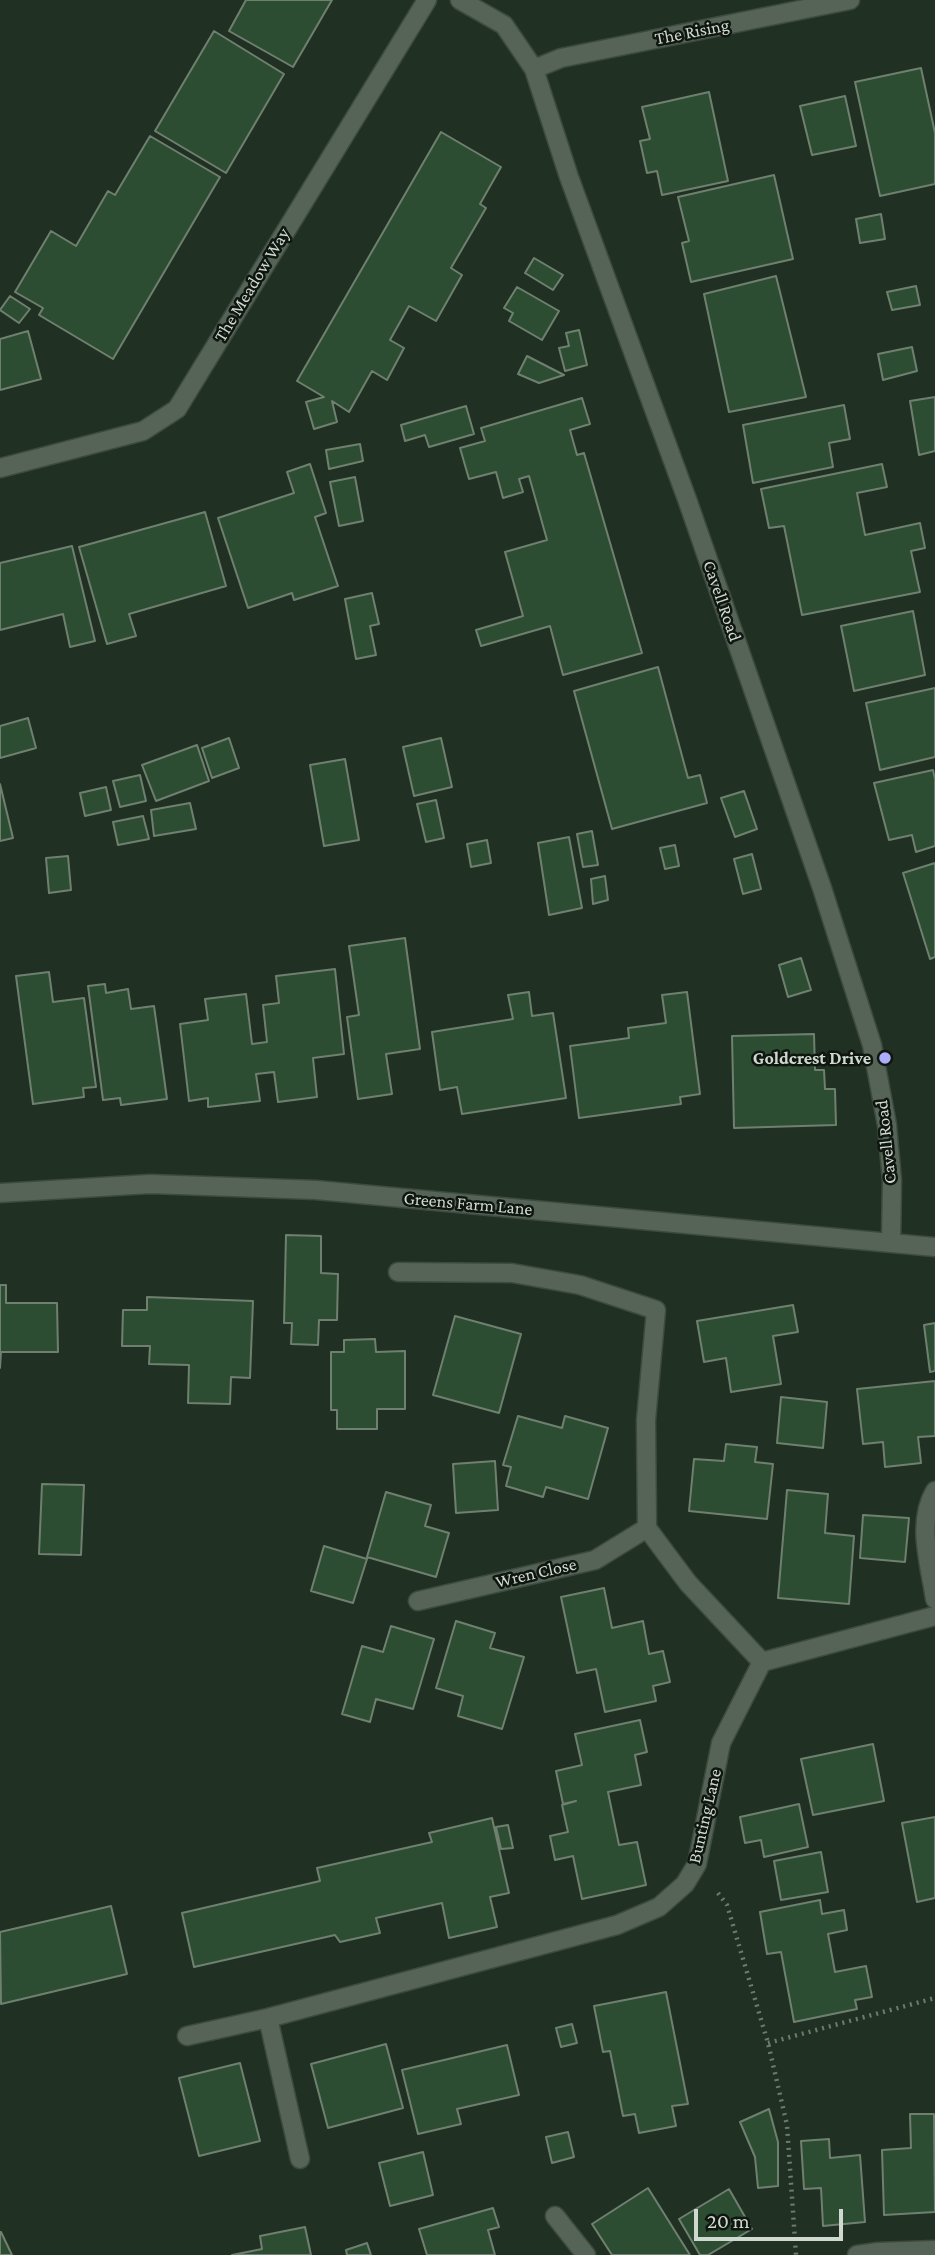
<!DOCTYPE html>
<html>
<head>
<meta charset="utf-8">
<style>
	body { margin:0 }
	#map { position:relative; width:935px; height:2255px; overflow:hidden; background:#203022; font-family:"Crimson Pro",serif }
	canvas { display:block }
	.scale { position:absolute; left:694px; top:2209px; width:149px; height:32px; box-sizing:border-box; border:4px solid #cfd9d0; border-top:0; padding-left:9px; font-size:21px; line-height:24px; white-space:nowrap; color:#cfd9d0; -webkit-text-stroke:5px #0f1610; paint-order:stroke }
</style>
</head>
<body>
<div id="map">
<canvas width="935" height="2255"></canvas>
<div class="scale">20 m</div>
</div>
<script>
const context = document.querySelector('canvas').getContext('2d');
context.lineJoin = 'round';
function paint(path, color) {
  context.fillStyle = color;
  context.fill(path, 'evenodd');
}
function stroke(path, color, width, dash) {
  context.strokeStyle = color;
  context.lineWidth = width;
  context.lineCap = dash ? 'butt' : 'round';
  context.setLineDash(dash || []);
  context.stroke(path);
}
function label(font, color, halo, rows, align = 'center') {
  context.font = font + ' "Crimson Pro",serif';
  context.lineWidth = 5;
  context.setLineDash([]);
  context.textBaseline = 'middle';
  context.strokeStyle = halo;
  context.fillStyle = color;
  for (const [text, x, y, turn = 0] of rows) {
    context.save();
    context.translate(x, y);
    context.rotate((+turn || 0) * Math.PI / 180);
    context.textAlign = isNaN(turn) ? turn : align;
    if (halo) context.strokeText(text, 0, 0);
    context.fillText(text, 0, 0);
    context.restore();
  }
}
const building = new Path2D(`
	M 246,0 L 332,0 L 293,67 L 229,31 Z
	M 214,31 L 284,74 L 226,173 L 155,131 Z
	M 921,68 L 935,133 L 935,184 L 880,196 L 855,82 Z
	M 709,92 L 728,181 L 662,195 L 657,171 L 647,173 L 640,141 L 650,139 L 642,107 Z
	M 845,96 L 856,146 L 812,155 L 800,106 Z
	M 441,132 L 501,167 L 480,204 L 486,208 L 451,268 L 462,275 L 436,321 L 409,306 L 390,340 L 404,348 L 387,380 L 372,371 L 349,412 L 332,401 L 337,422 L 314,429 L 306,402 L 324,397 L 297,381 Z
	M 150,136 L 220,177 L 113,359 L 39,315 L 43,308 L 15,292 L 51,231 L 76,246 L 108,191 L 115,195 Z
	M 774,175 L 793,259 L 691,282 L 682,243 L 689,241 L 678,197 Z
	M 881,214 L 885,239 L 860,243 L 856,219 Z
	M 534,258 L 563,275 L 553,290 L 525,273 Z
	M 776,276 L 806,397 L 729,412 L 704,294 Z
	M 916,286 L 920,305 L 892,310 L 887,292 Z
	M 517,287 L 559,311 L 542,340 L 509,321 L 513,313 L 504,308 Z
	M 10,296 L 30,309 L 19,323 L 0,310 Z
	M 579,330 L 587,365 L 565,371 L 559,348 L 569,346 L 566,333 Z
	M 28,331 L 41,379 L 0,390 L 0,339 Z
	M 912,347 L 917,371 L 883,380 L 878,354 Z
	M 527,356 L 564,375 L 539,383 L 518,374 Z
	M 935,397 L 935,451 L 919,455 L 910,401 Z
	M 582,398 L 590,424 L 570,430 L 577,455 L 584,453 L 642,653 L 563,675 L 550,626 L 481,646 L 476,630 L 523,616 L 505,552 L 547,540 L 529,476 L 519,479 L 523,492 L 503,498 L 496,472 L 469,479 L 460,448 L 485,441 L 481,428 Z
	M 844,405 L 850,439 L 829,443 L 833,467 L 753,483 L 743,425 Z
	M 466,406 L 474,434 L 429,447 L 425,435 L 405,441 L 401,425 Z
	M 360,444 L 363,461 L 329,469 L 326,450 Z
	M 310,464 L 326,513 L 315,517 L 338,586 L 294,600 L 292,593 L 248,608 L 218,518 L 294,493 L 287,472 Z
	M 882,464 L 887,487 L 857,493 L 865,535 L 920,523 L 925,548 L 911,551 L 920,592 L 802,615 L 784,526 L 769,528 L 761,489 Z
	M 355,477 L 363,521 L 339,526 L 330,482 Z
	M 205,512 L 226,586 L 129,614 L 136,636 L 107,644 L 79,547 Z
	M 72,546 L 95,641 L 70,647 L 63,614 L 0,630 L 0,563 Z
	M 372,593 L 379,624 L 370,626 L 376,655 L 356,659 L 345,599 Z
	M 913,611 L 925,675 L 854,691 L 841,626 Z
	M 658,667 L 688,778 L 700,775 L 707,803 L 612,829 L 574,691 Z
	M 935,688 L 935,757 L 880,770 L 866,703 Z
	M 28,718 L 36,748 L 0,758 L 0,726 Z
	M 229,738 L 239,768 L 212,778 L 202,748 Z
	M 441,738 L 452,787 L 414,796 L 403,747 Z
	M 197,745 L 209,781 L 156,801 L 142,765 Z
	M 345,759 L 359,840 L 324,846 L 310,765 Z
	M 933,770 L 935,779 L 935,846 L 916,852 L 912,835 L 889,840 L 874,783 Z
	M 140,775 L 146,801 L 120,807 L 113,781 Z
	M 0,784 L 13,838 L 0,841 Z
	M 106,787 L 111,810 L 85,816 L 80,793 Z
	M 744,791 L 757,829 L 735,837 L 721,798 Z
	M 436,800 L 444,838 L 426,842 L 417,804 Z
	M 190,803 L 196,829 L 154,836 L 151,810 Z
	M 143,816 L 149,839 L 118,845 L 113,822 Z
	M 592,831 L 598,865 L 583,867 L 577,834 Z
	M 569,837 L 582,908 L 549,915 L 538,843 Z
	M 487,840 L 491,863 L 471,867 L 467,844 Z
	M 675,845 L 679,866 L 665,869 L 660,848 Z
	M 752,854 L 761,889 L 743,894 L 734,859 Z
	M 68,856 L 71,890 L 49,893 L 46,858 Z
	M 935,863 L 935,957 L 930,959 L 903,873 Z
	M 605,876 L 608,900 L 593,904 L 591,879 Z
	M 405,938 L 420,1049 L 386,1054 L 392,1094 L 358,1099 L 347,1017 L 359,1015 L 349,946 Z
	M 801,958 L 811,990 L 788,997 L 779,965 Z
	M 335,969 L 344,1054 L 313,1058 L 317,1097 L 278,1102 L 274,1072 L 256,1074 L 260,1101 L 208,1107 L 208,1098 L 189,1101 L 180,1024 L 208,1020 L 205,999 L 246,994 L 252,1044 L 267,1042 L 263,1005 L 279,1003 L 276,976 Z
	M 49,972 L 53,1002 L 84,998 L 96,1087 L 83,1088 L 84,1097 L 33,1104 L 16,976 Z
	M 105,984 L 106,993 L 128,989 L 131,1009 L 154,1006 L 167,1099 L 121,1105 L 120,1098 L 103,1100 L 88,986 Z
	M 529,992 L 532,1016 L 553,1013 L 566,1098 L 462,1114 L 457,1087 L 440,1090 L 432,1032 L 513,1019 L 508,995 Z
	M 687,992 L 700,1094 L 680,1097 L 681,1104 L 579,1118 L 570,1046 L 629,1038 L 628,1028 L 666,1023 L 662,995 Z
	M 814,1034 L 815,1070 L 824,1070 L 825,1089 L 835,1089 L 836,1125 L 734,1128 L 732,1036 Z
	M 286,1235 L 321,1236 L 321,1273 L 338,1274 L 337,1320 L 319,1320 L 318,1345 L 291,1344 L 292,1323 L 284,1323 Z
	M 0,1285 L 6,1285 L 6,1303 L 57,1303 L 58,1352 L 1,1352 L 0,1368 Z
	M 147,1297 L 253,1301 L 250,1378 L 231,1377 L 230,1404 L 188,1403 L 189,1365 L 149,1364 L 150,1346 L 122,1346 L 123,1310 L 147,1310 Z
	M 793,1305 L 798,1332 L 773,1336 L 781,1384 L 731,1392 L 726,1358 L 704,1362 L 697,1321 Z
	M 455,1316 L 521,1334 L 499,1413 L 433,1395 Z
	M 935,1323 L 935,1371 L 930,1372 L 924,1325 Z
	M 375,1339 L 376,1352 L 405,1351 L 405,1409 L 377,1409 L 377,1429 L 337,1429 L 337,1410 L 331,1410 L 331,1352 L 344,1352 L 344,1340 Z
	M 935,1381 L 935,1436 L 918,1437 L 921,1463 L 885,1467 L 883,1442 L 863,1444 L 857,1389 Z
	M 781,1397 L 827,1402 L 823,1448 L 777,1443 Z
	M 518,1416 L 562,1428 L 565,1416 L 608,1428 L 588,1499 L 546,1487 L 543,1497 L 506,1486 L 511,1467 L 503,1465 Z
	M 726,1444 L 757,1447 L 755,1462 L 773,1464 L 767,1519 L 689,1511 L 694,1459 L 724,1461 Z
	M 495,1461 L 498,1510 L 456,1513 L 453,1464 Z
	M 42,1484 L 84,1485 L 81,1555 L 39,1554 Z
	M 787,1490 L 828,1494 L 825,1533 L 854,1536 L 849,1604 L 778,1598 Z
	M 386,1492 L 431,1505 L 425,1526 L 449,1533 L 436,1577 L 367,1557 Z
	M 863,1515 L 909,1518 L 905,1562 L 860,1558 Z
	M 324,1546 L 367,1559 L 353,1603 L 311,1591 Z
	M 604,1588 L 612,1628 L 643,1621 L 649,1654 L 663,1651 L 670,1682 L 653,1686 L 656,1701 L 605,1712 L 596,1669 L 577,1673 L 561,1597 Z
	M 456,1621 L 495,1633 L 490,1648 L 524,1657 L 502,1729 L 458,1716 L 463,1696 L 436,1688 Z
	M 391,1626 L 434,1639 L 413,1709 L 376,1699 L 370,1722 L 342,1714 L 362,1646 L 383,1652 Z
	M 640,1720 L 647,1752 L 635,1755 L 641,1785 L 608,1792 L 619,1845 L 637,1842 L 646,1885 L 582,1899 L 573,1856 L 555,1860 L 550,1836 L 568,1832 L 562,1805 L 576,1801 L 563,1804 L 556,1771 L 582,1765 L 575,1734 Z
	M 873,1744 L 884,1801 L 813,1815 L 801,1759 Z
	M 799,1804 L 808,1847 L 764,1857 L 761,1840 L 745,1843 L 740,1817 Z
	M 935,1817 L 935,1898 L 917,1902 L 902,1823 Z
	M 492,1818 L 509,1893 L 490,1897 L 497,1927 L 449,1938 L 442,1903 L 376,1918 L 380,1933 L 340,1942 L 335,1935 L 194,1967 L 182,1913 L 320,1881 L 317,1868 L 432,1842 L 429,1833 Z
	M 508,1825 L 513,1848 L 501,1849 L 496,1827 Z
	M 821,1852 L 828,1892 L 781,1900 L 774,1861 Z
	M 820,1900 L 822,1914 L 844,1910 L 847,1930 L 828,1934 L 835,1972 L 866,1966 L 872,1997 L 855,2000 L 857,2009 L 794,2022 L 781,1952 L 767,1954 L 760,1912 Z
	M 111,1906 L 127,1974 L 1,2004 L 0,1932 Z
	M 666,1992 L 688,2104 L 672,2106 L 676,2126 L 639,2133 L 635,2114 L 623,2116 L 610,2051 L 603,2052 L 594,2006 Z
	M 572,2024 L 577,2043 L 561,2047 L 556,2028 Z
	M 386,2044 L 403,2108 L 328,2128 L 311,2064 Z
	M 507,2045 L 519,2095 L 457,2109 L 461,2124 L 418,2134 L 402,2070 Z
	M 240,2063 L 260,2141 L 199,2156 L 179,2078 Z
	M 769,2109 L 778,2142 L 778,2186 L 758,2188 L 755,2157 L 740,2122 Z
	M 910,2114 L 934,2114 L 935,2212 L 884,2215 L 882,2150 L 911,2148 Z
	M 568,2132 L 574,2157 L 552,2163 L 546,2137 Z
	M 829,2139 L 830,2158 L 860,2155 L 865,2222 L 823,2226 L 821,2188 L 804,2189 L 801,2141 Z
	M 423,2152 L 433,2195 L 390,2206 L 379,2163 Z
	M 648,2188 L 690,2255 L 612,2255 L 592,2224 Z
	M 729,2189 L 752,2229 L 708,2255 L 700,2255 L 679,2219 Z
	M 493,2208 L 499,2227 L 488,2230 L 495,2255 L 427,2255 L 419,2229 Z
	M 305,2227 L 311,2255 L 232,2255 L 262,2249 L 260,2236 Z
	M 0,2232 L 1,2232 L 12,2255 L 0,2255 Z
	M 367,2243 L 371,2255 L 347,2255 L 346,2250 Z`);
const path = new Path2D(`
	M 718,1893 L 727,1905 L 768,2043 L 787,2125 L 796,2255
	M 768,2043 L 935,1998`);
const minor = new Path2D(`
	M 460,0 L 504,25 L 534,69 L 569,177 L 688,502 L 822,888 L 872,1045 L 887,1125 L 892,1181 L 891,1243
	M 534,69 L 561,58 L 850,0
	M 0,468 L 143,431 L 177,409 L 427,0
	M 0,1193 L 150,1184 L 316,1190 L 935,1247
	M 398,1272 L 512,1273 L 580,1285 L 656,1310 L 646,1420 L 647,1528 L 688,1583 L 762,1662
	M 935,1491 C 916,1523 930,1564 935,1599
	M 418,1601 L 595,1560 L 647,1528
	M 268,2018 L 300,2159
	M 187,2036 L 268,2018 L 617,1925 L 659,1907 L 685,1884 L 697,1864 L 721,1743 L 762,1662 L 935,1616
	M 555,2216 L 586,2255
	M 857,2255 L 878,2252 L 935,2250`);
const markers = [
	[885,1058,7,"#abaffb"]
];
const streetNames = [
	["The Rising",692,32,-11],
	["The Meadow Way",252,285,-59],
	["Cavell Road",722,601,71],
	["Cavell Road",886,1142,-96],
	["Greens Farm Lane",468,1204,5],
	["Wren Close",536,1573,-13],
	["Bunting Lane",705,1816,-77]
];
const poiNames = [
	["Goldcrest Drive",871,1058]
];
paint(building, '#2d4d32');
stroke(building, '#6f8070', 2);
stroke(minor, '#3c4b3e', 21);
stroke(path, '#6d7b6f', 4.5, [2, 5]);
stroke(minor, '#566458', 18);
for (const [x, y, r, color] of markers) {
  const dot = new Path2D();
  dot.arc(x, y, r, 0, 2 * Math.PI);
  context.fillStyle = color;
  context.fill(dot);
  stroke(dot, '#0f1610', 2.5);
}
label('18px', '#cfd9d0', '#0f1610', streetNames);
label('bold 18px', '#cfd9d0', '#0f1610', poiNames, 'right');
</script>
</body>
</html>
